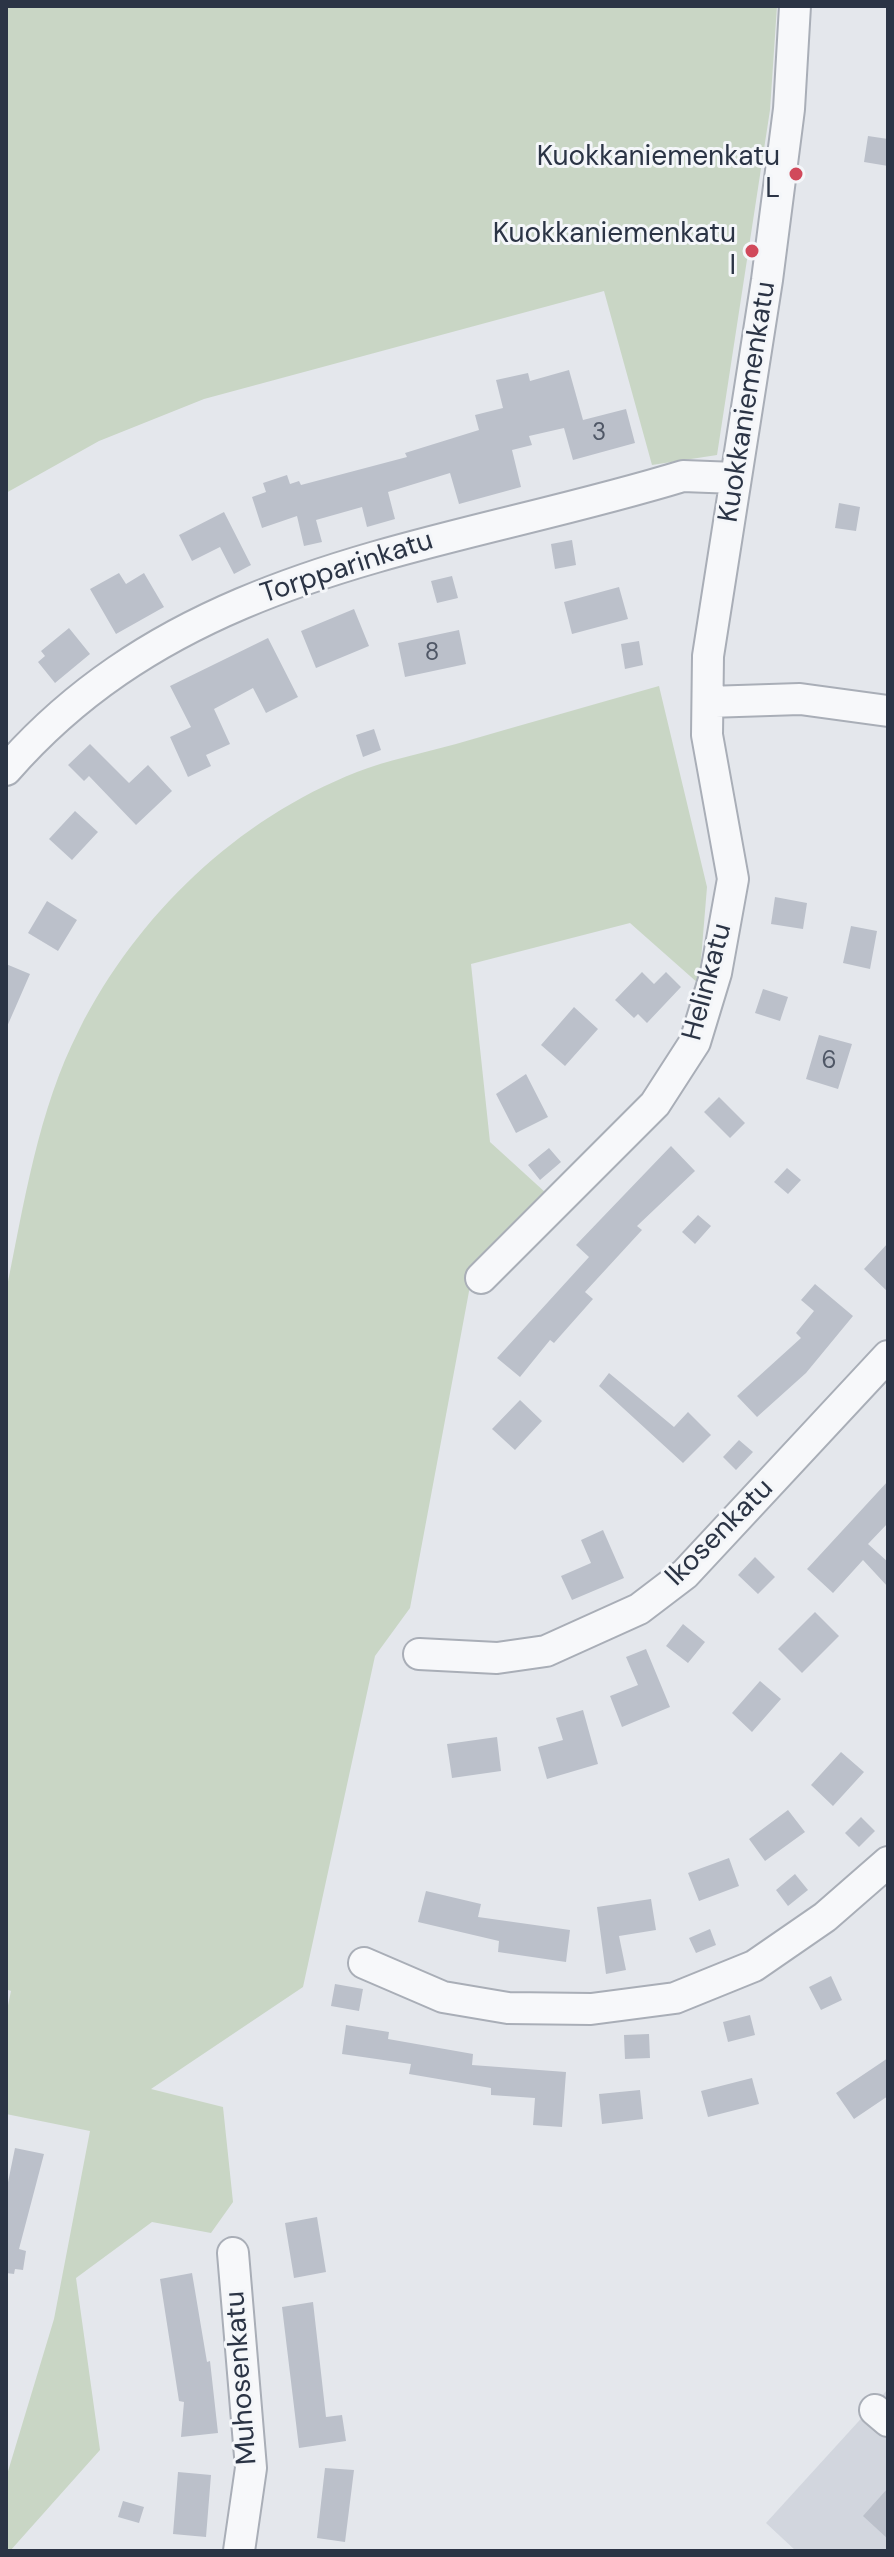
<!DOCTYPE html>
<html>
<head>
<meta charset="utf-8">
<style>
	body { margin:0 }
	#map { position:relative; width:894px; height:2557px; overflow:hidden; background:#e4e7ec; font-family:"DM Sans",sans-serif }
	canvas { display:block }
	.frame { position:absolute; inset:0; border:8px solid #2b3445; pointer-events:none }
</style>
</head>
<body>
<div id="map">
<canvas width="894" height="2557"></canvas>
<div class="frame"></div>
</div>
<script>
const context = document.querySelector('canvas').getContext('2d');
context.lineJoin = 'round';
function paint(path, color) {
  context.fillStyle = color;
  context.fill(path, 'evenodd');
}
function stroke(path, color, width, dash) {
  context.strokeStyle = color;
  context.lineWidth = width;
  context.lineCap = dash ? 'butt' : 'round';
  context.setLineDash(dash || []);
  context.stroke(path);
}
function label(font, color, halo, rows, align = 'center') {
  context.font = font + ' "DM Sans",sans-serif';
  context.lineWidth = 6;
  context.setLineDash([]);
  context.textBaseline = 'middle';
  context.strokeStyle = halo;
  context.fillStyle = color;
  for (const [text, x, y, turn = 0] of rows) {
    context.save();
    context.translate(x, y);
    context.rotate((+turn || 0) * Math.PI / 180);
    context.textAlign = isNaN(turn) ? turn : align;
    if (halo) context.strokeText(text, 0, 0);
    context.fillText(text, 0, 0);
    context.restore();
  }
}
const built = new Path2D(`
	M 888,2389 L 888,2551 L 796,2551 L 766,2523 Z`);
const green = new Path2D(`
	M 6,6 L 777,6 L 770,110 L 717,455 L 652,465 L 604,291 L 204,399 L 99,441 L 6,493 Z
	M 659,686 L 707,887 L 699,984 L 630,923 L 471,964 L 490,1142 L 546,1193 L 473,1270 L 410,1608 L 375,1656 L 303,1987 L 151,2089 L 223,2107 L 233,2202 L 211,2233 L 152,2222 L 76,2278 L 100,2450 L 10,2551 L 6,2551 L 6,2478 L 54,2319 L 90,2131 L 6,2114 L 6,2015 L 11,1991 L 6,1989 L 6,1292 C 24,1204 38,1110 79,1030 C 137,915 237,819 357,772 C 388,760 423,753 456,744 C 524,724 592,705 659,686 Z`);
const building = new Path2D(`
	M 868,136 L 888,139 L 888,166 L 864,162 Z
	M 569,370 L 583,420 L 626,409 L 635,443 L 573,460 L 564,428 L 529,436 L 532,445 L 512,450 L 521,487 L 459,504 L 450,473 L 388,492 L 395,519 L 367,527 L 362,507 L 316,520 L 322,542 L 304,546 L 297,516 L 262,528 L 252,497 L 266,492 L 263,483 L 287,475 L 290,484 L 299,481 L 301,485 L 407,457 L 405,453 L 479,430 L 475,415 L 503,408 L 496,380 L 528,373 L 530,381 Z
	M 839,503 L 860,507 L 856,531 L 835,528 Z
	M 224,512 L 251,565 L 234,574 L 220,547 L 192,561 L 179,535 Z
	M 572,540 L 576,565 L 555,569 L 551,544 Z
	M 119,573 L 126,584 L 144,573 L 164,607 L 116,634 L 90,589 Z
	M 452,576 L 458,598 L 437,603 L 431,581 Z
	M 619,587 L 628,619 L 572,634 L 564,602 Z
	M 354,609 L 369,646 L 316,668 L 301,631 Z
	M 69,628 L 90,654 L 55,683 L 38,662 L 45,656 L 41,651 Z
	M 459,630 L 466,664 L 405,677 L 398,643 Z
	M 268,638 L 298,697 L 266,713 L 253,688 L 214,709 L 230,744 L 206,755 L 211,766 L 188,777 L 170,737 L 191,727 L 170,686 Z
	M 639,641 L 643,665 L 625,669 L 621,644 Z
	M 374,729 L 381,750 L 363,757 L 356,735 Z
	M 90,744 L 129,783 L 148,765 L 172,791 L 136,825 L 89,776 L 84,781 L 68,765 Z
	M 75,811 L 98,832 L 72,860 L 49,839 Z
	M 775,897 L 807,903 L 803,929 L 771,924 Z
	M 47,901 L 77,920 L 58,951 L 28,933 Z
	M 851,926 L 877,931 L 870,969 L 843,963 Z
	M 6,964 L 30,974 L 6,1029 Z
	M 642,972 L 654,984 L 666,972 L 681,987 L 647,1023 L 638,1014 L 634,1018 L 615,1000 Z
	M 763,989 L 788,997 L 780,1021 L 755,1013 Z
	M 574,1007 L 598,1029 L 565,1066 L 541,1045 Z
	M 819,1035 L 852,1044 L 838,1089 L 806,1079 Z
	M 526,1074 L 548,1117 L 516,1133 L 496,1094 Z
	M 719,1097 L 745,1123 L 730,1138 L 704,1112 Z
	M 671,1146 L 695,1171 L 637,1226 L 642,1230 L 585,1292 L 593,1299 L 554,1343 L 550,1340 L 520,1377 L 497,1358 L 589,1257 L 576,1245 Z
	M 549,1148 L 561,1162 L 540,1180 L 528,1165 Z
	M 787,1168 L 801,1180 L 788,1194 L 774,1182 Z
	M 698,1215 L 711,1226 L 695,1244 L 682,1232 Z
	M 888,1243 L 888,1292 L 864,1269 Z
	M 815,1284 L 853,1316 L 806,1373 L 757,1417 L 737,1396 L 801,1338 L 796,1333 L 814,1311 L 801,1300 Z
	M 609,1373 L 674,1427 L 688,1412 L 711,1435 L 683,1463 L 599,1386 Z
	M 520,1400 L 542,1421 L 515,1450 L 492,1429 Z
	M 739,1440 L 753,1452 L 736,1470 L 723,1457 Z
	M 888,1481 L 888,1523 L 868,1544 L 888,1562 L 888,1587 L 863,1560 L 833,1593 L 807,1569 Z
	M 603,1530 L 624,1578 L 572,1600 L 561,1576 L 591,1563 L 581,1540 Z
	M 755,1557 L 775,1577 L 758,1594 L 738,1575 Z
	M 815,1612 L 839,1636 L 802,1673 L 778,1649 Z
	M 683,1624 L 705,1642 L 688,1663 L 666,1646 Z
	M 646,1649 L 670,1707 L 622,1727 L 610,1696 L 638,1685 L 626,1657 Z
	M 760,1681 L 781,1699 L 752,1732 L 732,1713 Z
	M 583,1710 L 598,1764 L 547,1779 L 538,1747 L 563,1740 L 556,1718 Z
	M 497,1737 L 501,1771 L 452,1778 L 447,1744 Z
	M 841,1752 L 864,1772 L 833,1806 L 811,1785 Z
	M 788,1810 L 805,1832 L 765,1861 L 749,1839 Z
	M 861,1817 L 875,1831 L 859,1847 L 845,1833 Z
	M 729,1858 L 739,1886 L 699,1901 L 688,1873 Z
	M 795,1874 L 808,1890 L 788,1906 L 776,1890 Z
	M 426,1891 L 481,1904 L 478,1917 L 570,1930 L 566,1962 L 498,1952 L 499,1941 L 418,1922 Z
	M 651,1899 L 656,1930 L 619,1936 L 626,1970 L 606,1974 L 597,1907 Z
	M 710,1929 L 716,1945 L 696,1953 L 689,1938 Z
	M 831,1976 L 842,2000 L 821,2010 L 809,1987 Z
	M 335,1984 L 363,1989 L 359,2011 L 331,2006 Z
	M 750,2015 L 755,2035 L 728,2042 L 723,2022 Z
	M 346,2025 L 389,2032 L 388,2039 L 473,2054 L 472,2065 L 566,2072 L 562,2127 L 533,2125 L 535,2098 L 491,2095 L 491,2088 L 409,2074 L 411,2064 L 342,2054 Z
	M 649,2034 L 650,2058 L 625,2059 L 624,2035 Z
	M 888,2058 L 888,2096 L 854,2119 L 836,2093 Z
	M 752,2078 L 759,2104 L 708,2117 L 701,2091 Z
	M 640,2090 L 643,2119 L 602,2124 L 599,2094 Z
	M 15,2148 L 44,2154 L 19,2249 L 26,2251 L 23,2270 L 15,2269 L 14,2274 L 6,2273 L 6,2192 Z
	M 317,2217 L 326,2272 L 294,2278 L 285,2223 Z
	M 192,2273 L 207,2362 L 210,2361 L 218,2433 L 181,2437 L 184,2402 L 179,2401 L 160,2279 Z
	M 313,2302 L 326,2417 L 342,2415 L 346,2441 L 299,2448 L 282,2307 Z
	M 325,2468 L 354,2470 L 345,2542 L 317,2538 Z
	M 178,2472 L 211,2475 L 206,2537 L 173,2534 Z
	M 888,2488 L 888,2539 L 863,2516 Z
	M 123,2501 L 144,2507 L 139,2523 L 118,2517 Z`);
const minor = new Path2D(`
	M 708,702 L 800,699 L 888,711
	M 6,770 C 185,565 441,550 683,476 L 736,478
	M 481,1278 L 655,1104 L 695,1042 L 716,973 L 733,879 L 707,735 L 708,656 L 767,280 L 789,109 L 795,6
	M 419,1654 L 497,1658 L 546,1651 L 639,1609 L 685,1574 L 888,1356
	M 364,1963 L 443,1997 L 508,2008 L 591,2009 L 675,1998 L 754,1966 L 825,1917 L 888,1862
	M 233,2253 L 251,2468 L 239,2551
	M 875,2410 L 888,2421`);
const markers = [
	[796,174,8,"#d1495b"],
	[752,251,8,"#d1495b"]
];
const numberNames = [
	["3",599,434],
	["8",432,654],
	["6",829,1062]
];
const poiNames = [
	["Kuokkaniemenkatu",780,158],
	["L",780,190],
	["Kuokkaniemenkatu",736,235],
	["I",736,267]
];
const streetNames = [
	["Kuokkaniemenkatu",748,402,-81],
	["Torpparinkatu",347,568,-18],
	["Helinkatu",708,982,-75],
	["Ikosenkatu",720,1533,-45],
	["Muhosenkatu",242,2378,-94]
];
paint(built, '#d2d6de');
paint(green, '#c9d6c5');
paint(building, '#bbc0ca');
stroke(minor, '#a9aeb7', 34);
stroke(minor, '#f7f8fa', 30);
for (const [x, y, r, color] of markers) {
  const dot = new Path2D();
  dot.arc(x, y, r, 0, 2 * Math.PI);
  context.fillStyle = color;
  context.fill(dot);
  stroke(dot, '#f4f6f9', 3);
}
label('24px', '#4f5766', null, numberNames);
label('28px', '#2b3445', '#f4f6f9', poiNames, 'right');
label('28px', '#2b3445', '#f4f6f9', streetNames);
</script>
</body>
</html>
